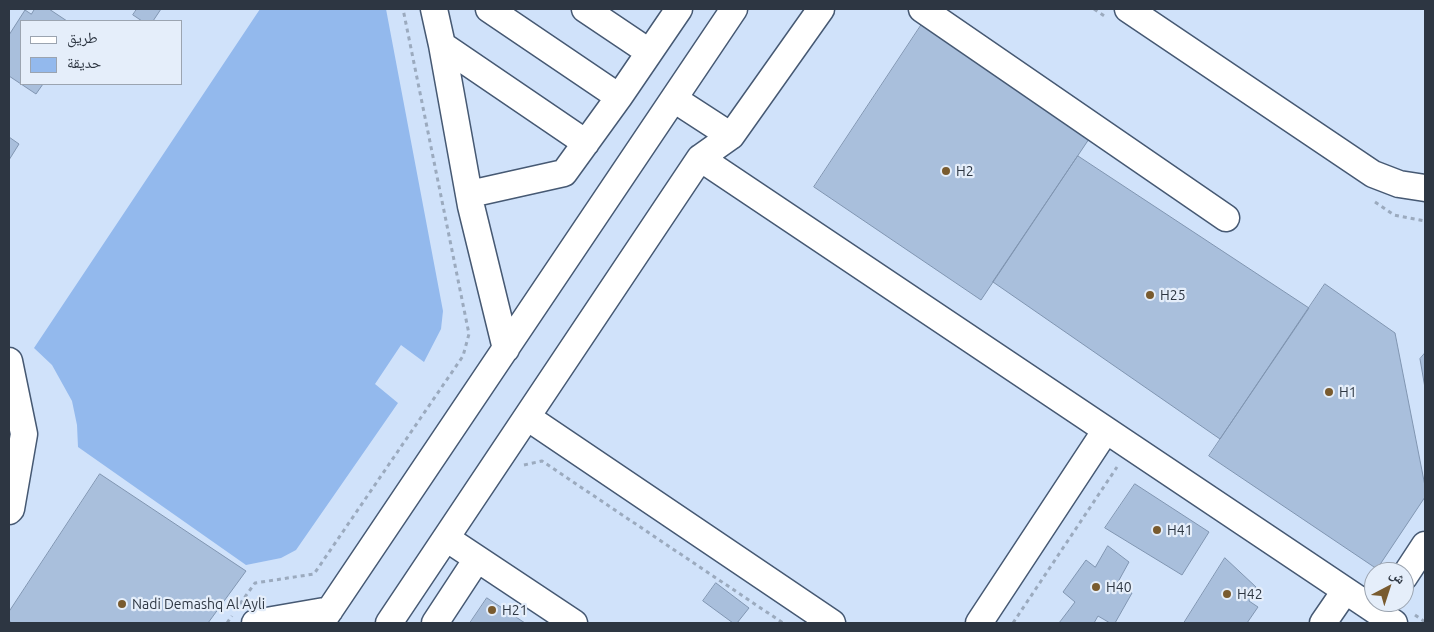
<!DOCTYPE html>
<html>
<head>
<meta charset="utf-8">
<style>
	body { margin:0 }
	#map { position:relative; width:1434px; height:632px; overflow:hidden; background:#d0e2fa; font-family:Ubuntu,"Noto Naskh Arabic",sans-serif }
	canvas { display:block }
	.frame { position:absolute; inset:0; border:10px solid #2d3642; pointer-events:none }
	.legend { position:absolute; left:20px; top:20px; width:162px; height:65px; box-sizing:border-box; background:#e5eefa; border:1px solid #9ba4b0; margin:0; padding:6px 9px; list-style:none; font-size:15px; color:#2d3642 }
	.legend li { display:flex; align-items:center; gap:10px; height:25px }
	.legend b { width:25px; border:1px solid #9ba4b0 }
	.north { position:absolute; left:1364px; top:562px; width:50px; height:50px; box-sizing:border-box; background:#e5eefa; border:1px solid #9ba4b0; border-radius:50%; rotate:40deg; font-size:14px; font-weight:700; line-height:20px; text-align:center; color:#2d3642 }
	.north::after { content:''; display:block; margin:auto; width:18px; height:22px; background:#795b2f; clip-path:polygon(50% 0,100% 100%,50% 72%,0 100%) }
</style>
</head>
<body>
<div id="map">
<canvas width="1434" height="632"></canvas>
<div class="frame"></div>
<ul class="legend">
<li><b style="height:6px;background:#fff"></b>طريق</li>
<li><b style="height:14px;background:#93b9ed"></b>حديقة</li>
</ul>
<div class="north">ش</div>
</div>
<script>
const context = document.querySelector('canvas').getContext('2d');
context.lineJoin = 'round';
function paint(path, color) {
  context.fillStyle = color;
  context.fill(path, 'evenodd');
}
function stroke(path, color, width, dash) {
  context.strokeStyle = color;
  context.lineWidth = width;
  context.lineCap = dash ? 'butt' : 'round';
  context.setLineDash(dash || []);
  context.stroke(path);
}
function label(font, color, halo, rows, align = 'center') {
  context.font = font + ' Ubuntu,sans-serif';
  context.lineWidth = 4.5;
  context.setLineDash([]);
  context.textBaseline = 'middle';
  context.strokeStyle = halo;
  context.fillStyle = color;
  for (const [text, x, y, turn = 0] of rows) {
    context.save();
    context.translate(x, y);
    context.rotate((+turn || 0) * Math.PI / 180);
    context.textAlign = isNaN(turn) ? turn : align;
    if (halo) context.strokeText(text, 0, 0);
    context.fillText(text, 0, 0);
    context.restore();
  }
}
const green = new Path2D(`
	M 260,9 L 386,9 L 443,311 L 441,329 L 424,362 L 401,345 L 375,384 L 398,403 L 296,550 L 281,558 L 246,565 L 78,447 L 77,425 L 72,401 L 52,365 L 34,348 Z`);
const building = new Path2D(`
	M 35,9 L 49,9 L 67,21 L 21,21 L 21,84 L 43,84 L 36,94 L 9,76 L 9,35 L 25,10 L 31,14 Z
	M 137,9 L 161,9 L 153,21 L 142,21 L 133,15 Z
	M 926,18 L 1093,133 L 981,300 L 814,187 Z
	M 9,137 L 19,144 L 9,160 Z
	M 1078,156 L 1309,308 L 1220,439 L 993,282 Z
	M 1325,284 L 1395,333 L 1425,486 L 1425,497 L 1377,569 L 1209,456 Z
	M 1425,353 L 1425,388 L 1420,359 Z
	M 100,474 L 246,571 L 208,623 L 12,623 L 9,621 L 9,612 Z
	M 1135,484 L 1209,532 L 1182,575 L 1105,528 Z
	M 1108,546 L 1129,562 L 1118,582 L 1132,593 L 1115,623 L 1110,623 L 1098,616 L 1094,623 L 1059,623 L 1075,602 L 1063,592 L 1086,560 L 1095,567 Z
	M 1225,558 L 1256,587 L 1249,601 L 1258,607 L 1247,623 L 1184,623 Z
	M 716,583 L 749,608 L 737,623 L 733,623 L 703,601 Z
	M 487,598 L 525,623 L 470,623 Z`);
const path = new Path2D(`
	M 1094,9 L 1106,17
	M 1375,202 L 1394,215 L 1425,221
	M 524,465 L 542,461 L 783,623
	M 240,604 L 255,583 L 314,574 L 463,356 L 469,334 L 403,9
	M 1415,615 L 1425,622
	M 227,623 L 232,616
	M 1013,623 L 1117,467`);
const minor = new Path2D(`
	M 434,9 L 442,45 L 471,206 L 506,349
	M 489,9 L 619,97
	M 585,9 L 649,52
	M 922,9 L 1226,218
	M 1128,9 L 1373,174 L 1399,184 L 1425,188
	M 442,45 L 586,143
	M 674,99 L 731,136
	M 700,158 L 1394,623
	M 470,194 L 564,173 L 619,97 L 679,9
	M 9,361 L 24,434 L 11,509 L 9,511
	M 527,417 L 832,623
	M 446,538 L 574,623
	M 1404,577 L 1425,545
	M 255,623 L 330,610
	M 321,623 L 734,9
	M 389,623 L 700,158 L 731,136 L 821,9
	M 435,623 L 477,559
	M 979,623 L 1106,430
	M 1323,623 L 1345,591`);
const markers = [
	[946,171,5,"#795b2f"],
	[1150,295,5,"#795b2f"],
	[1329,392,5,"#795b2f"],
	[1157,530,5,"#795b2f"],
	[1096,587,5,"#795b2f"],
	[1227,594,5,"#795b2f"],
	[122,604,5,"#795b2f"],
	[492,610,5,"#795b2f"]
];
const poiNames = [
	["H2",956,171],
	["H25",1160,295],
	["H1",1339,392],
	["H41",1167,530],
	["H40",1106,587],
	["H42",1237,594],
	["Nadi Demashq Al Ayli",132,604],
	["H21",502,610]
];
paint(green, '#93b9ed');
paint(building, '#a9bfdc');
stroke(building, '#8095b1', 1);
stroke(minor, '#465973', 29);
stroke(path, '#9baabe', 3, [4, 4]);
stroke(minor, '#fff', 26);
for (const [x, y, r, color] of markers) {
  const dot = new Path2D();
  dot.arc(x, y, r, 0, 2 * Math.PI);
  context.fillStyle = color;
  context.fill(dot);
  stroke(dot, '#e5eefa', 2);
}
label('14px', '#2d3642', '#e5eefa', poiNames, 'left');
</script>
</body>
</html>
